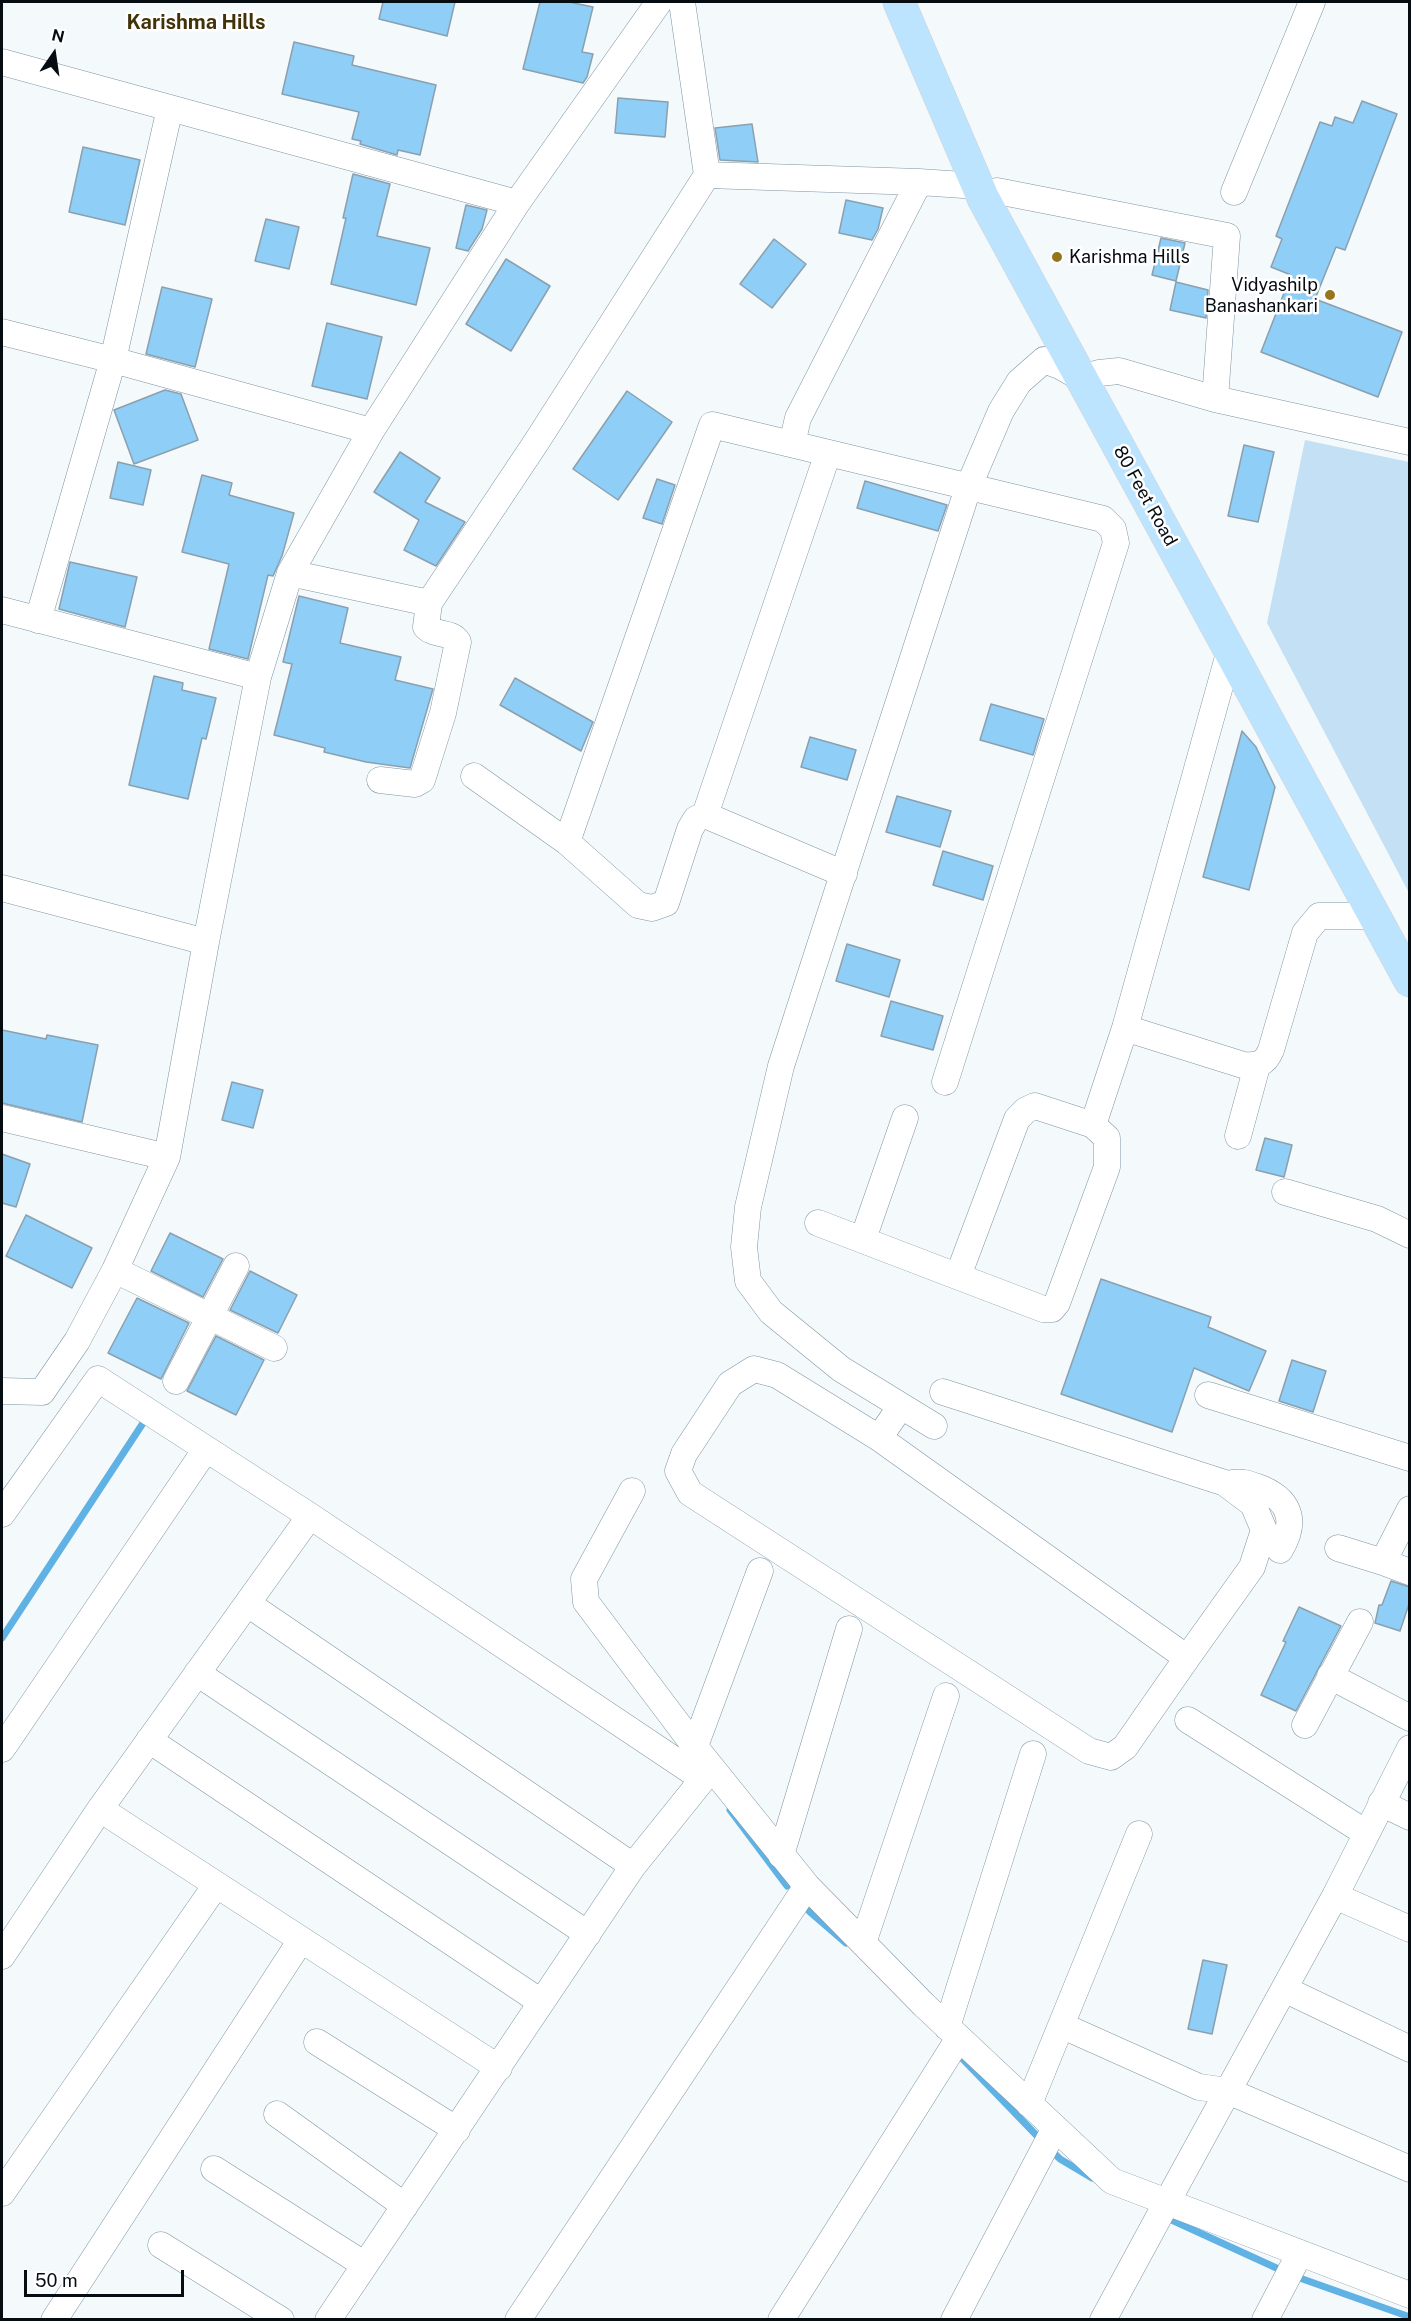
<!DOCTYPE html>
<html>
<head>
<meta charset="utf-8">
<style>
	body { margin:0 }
	#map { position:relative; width:1411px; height:2321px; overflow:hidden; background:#f4f9fc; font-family:"Public Sans",sans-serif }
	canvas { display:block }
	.frame { position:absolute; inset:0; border:3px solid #050c12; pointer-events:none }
	.north { position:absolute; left:24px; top:24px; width:60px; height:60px; -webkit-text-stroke:4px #fff; paint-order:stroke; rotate:13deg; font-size:16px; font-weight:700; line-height:24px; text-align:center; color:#050c12 }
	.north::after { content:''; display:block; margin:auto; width:21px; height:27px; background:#050c12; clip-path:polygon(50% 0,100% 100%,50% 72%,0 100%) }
	.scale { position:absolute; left:24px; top:2270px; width:160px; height:27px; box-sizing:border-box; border:3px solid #050c12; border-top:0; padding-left:8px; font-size:18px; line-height:21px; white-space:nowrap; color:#050c12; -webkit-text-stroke:4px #fff; paint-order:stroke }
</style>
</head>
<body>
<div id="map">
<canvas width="1411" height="2321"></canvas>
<div class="frame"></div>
<div class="north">N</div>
<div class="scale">50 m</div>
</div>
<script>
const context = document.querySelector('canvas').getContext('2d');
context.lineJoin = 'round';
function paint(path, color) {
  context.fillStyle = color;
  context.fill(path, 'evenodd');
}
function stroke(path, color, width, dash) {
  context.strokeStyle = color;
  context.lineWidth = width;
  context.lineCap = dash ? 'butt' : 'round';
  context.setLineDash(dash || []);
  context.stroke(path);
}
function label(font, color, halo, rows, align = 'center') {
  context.font = font + ' "Public Sans",sans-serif';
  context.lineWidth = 5;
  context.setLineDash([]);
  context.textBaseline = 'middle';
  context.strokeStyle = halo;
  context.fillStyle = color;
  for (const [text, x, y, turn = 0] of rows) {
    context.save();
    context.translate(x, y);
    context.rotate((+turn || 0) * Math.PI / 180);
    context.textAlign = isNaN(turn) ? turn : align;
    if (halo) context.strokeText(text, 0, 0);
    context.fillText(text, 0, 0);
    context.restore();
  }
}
const green = new Path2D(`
	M 1305,440 L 1409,462 L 1409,893 L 1267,623 Z`);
const stream = new Path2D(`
	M 2,1638 L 147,1417
	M 730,1810 L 787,1886
	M 809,1911 L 846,1943
	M 956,2052 L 1042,2141
	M 1050,2149 L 1060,2159 L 1092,2178
	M 1165,2217 L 1283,2271
	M 1294,2276 L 1410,2317`);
const building = new Path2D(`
	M 383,2 L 455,2 L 447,36 L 379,19 Z
	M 540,2 L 569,2 L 593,7 L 582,52 L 593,54 L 587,77 L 583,83 L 523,69 Z
	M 294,42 L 354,56 L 352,65 L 436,85 L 420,155 L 398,150 L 397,155 L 360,144 L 361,141 L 352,139 L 359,112 L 282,94 Z
	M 618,98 L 668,102 L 665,137 L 615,133 Z
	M 1362,101 L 1397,114 L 1345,250 L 1336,247 L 1315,299 L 1402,332 L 1378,397 L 1261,352 L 1291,275 L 1271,267 L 1282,239 L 1276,236 L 1320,122 L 1332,126 L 1335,117 L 1353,123 Z
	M 752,124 L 758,162 L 720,160 L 715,128 Z
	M 83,147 L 140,160 L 125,225 L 69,212 Z
	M 353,174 L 390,184 L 377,236 L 430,248 L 416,305 L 331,284 L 346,218 L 343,218 Z
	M 846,200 L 883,208 L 878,229 L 872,240 L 839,233 Z
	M 466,205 L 487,210 L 482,229 L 468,251 L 456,248 Z
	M 266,219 L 299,227 L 289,269 L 255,261 Z
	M 1161,238 L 1185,243 L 1176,281 L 1152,275 Z
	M 774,239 L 806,264 L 772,308 L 740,284 Z
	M 506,259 L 550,286 L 511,351 L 466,324 Z
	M 1176,282 L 1208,290 L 1206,318 L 1170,310 Z
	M 162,287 L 212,299 L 195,367 L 146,354 Z
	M 327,323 L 382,337 L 367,399 L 312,386 Z
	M 165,390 L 181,394 L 198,440 L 134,464 L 114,410 Z
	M 627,391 L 672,422 L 618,500 L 573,469 Z
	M 1244,445 L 1274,452 L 1258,522 L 1228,516 Z
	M 400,452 L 440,478 L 425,502 L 465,522 L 436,566 L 404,550 L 419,520 L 374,492 Z
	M 118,462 L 151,470 L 143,505 L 110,498 Z
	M 202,475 L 232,483 L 229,495 L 294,513 L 282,556 L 273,576 L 268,575 L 248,659 L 209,649 L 229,564 L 182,552 Z
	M 657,479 L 675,485 L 662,524 L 643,518 Z
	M 865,481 L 947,505 L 938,531 L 857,508 Z
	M 70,562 L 137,577 L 125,627 L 59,609 Z
	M 299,596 L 348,608 L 340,643 L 401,657 L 395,680 L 433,689 L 410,768 L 366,762 L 324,752 L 325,748 L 274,735 L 292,664 L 283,662 Z
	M 154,676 L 183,683 L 182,690 L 216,698 L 206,739 L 202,738 L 188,799 L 129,785 Z
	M 515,678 L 593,722 L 581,751 L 500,705 Z
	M 991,704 L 1044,719 L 1033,755 L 980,740 Z
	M 1242,731 L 1256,747 L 1275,787 L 1249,890 L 1203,877 Z
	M 810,737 L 856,750 L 847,780 L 801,767 Z
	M 897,796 L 951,811 L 940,847 L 886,832 Z
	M 943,851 L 993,866 L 983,900 L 933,885 Z
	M 847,944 L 900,960 L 889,997 L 836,981 Z
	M 891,1001 L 943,1016 L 933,1050 L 881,1036 Z
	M 2,1030 L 46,1039 L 47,1035 L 98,1045 L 82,1122 L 2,1103 Z
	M 232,1082 L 263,1090 L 253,1128 L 222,1120 Z
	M 1265,1138 L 1292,1145 L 1284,1177 L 1256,1170 Z
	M 2,1154 L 30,1164 L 16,1207 L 2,1203 Z
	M 26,1215 L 92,1248 L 72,1288 L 6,1256 Z
	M 170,1233 L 223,1259 L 203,1297 L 151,1271 Z
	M 250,1271 L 297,1295 L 278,1333 L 230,1310 Z
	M 1101,1279 L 1211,1317 L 1208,1327 L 1266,1351 L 1249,1391 L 1194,1368 L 1172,1432 L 1061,1394 Z
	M 137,1298 L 189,1323 L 161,1379 L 108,1353 Z
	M 216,1336 L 264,1360 L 236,1415 L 187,1391 Z
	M 1292,1360 L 1326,1371 L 1313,1412 L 1279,1401 Z
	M 1391,1581 L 1410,1587 L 1410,1601 L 1400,1631 L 1375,1623 L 1379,1605 L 1382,1605 Z
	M 1299,1607 L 1341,1626 L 1296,1711 L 1261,1695 L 1286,1642 L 1283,1641 Z
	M 1203,1960 L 1227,1965 L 1212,2034 L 1188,2029 Z`);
const minor = new Path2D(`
	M 682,2 L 707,175 L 919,182 L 978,186
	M 2,62 L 517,203
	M 997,191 L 1227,236 L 1215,399
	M 1234,192 L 1312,2
	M 2,332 L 113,360 L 371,431
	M 792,444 L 798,418 L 919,182
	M 290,573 L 429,603 L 537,441 L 707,175
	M 2,610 L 258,677
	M 38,620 L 113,360 L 170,108
	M 474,776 L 567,842 L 638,905 L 652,908 L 666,903 L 690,829 L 696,819 L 705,815 L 844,874
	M 380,780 L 415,784 L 422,780 L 443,713 L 458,642 C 451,631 435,636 426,627 L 429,603
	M 705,815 L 828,453
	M 567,842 L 712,425 L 1103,519 L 1113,529 L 1116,543 L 945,1082
	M 2,888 L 206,942 L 258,677 L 290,573 L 371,431 L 517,203 L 659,2
	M 1125,1028 L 1243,1065 C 1258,1066 1265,1064 1271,1050 L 1305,933 L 1319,916 L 1375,916
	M 2,1118 L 167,1157
	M 1238,1136 L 1257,1066
	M 1285,1192 L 1377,1219 L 1410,1235
	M 818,1223 L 1043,1309 L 1052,1309 L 1057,1303 L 1107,1167 L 1107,1138 L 1093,1125 L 1125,1028 L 1230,650
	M 863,1239 L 905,1118
	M 115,1270 L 274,1348
	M 958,1276 L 1017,1119 L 1026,1110 L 1035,1106 L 1093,1125
	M 176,1381 L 236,1266
	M 2,1391 L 42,1392 L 77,1341 L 115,1270 L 167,1157 L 206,942
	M 943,1392 L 1225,1483 L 1253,1504 L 1264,1530 L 1252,1567 L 1187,1658
	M 1208,1395 L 1410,1458
	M 934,1426 L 841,1369 L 771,1312 L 748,1281 L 744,1247 L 748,1207 L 781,1066 L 968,488 L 1001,411 L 1019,382 L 1044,360 L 1060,366 L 1081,378 L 1099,373 L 1119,371 L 1215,399 L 1410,442
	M 879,1438 L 1187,1658 L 1125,1747 L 1111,1757 L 1089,1751 L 690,1493 L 678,1471 L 684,1454 L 730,1384 L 754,1369 L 777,1375 L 879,1438 L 901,1406
	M 1232,1483 C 1244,1481 1251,1485 1263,1489 C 1292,1502 1296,1524 1280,1550
	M 632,1491 L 584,1579 L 586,1602 L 699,1752 L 807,1886 L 924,2005 L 1112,2181 L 1167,2202 L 1335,1896 L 1410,1748
	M 1410,1509 L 1383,1562 L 1410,1572
	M 2,1514 L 98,1379 L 310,1516 L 703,1779 L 633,1866 L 328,2320
	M 1338,1548 L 1383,1562
	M 248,1604 L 633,1866
	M 197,1673 L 588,1934
	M 1330,1676 L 1410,1718
	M 1188,1720 L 1366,1833
	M 1305,1725 L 1360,1622
	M 149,1740 L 541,2002
	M 695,1746 L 760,1571
	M 2,1749 L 206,1449
	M 1381,1803 L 1410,1817
	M 100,1809 L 499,2068
	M 781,1855 L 849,1629
	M 1335,1896 L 1410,1929
	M 863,1943 L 946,1696
	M 2,1956 L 100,1809 L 310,1516
	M 1284,1989 L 1410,2049
	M 1063,2026 L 1199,2087 L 1228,2091 L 1410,2169
	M 947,2027 L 1033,1754
	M 317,2042 L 457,2130
	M 1029,2104 L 1139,1834
	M 277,2114 L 405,2206
	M 214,2169 L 365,2265
	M 2,2193 L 216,1885
	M 161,2245 L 281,2320
	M 54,2320 L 301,1940
	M 518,2320 L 807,1886
	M 781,2320 L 959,2038
	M 954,2320 L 1055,2128
	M 1103,2320 L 1167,2202 L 1410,2295
	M 1265,2320 L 1300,2253`);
const major = new Path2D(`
	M 899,2 L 983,198 L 1410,981`);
const markers = [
	[1057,257,6,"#96751d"],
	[1330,295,6,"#96751d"]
];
const poiNames = [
	["Karishma Hills",1069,257],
	["Vidyashilp",1318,285,"right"],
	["Banashankari",1318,306,"right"]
];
const streetNames = [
	["80 Feet Road",1145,496,61]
];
const neighbourhoodNames = [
	["Karishma Hills",196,23]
];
paint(green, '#c3e0f4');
stroke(stream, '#5fb2e3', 7);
paint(building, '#8fcef6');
stroke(building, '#8aa0af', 1.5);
stroke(minor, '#7f95a4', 27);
stroke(major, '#d2d3d4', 33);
stroke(minor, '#fff', 26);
stroke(major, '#bce4fe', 32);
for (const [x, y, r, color] of markers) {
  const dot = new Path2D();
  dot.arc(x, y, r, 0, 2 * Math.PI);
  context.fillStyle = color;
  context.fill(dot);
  stroke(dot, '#fff', 2);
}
label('18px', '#050c12', '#fff', poiNames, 'left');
label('18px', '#050c12', '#fff', streetNames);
label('bold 20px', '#413208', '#fff', neighbourhoodNames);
</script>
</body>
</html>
